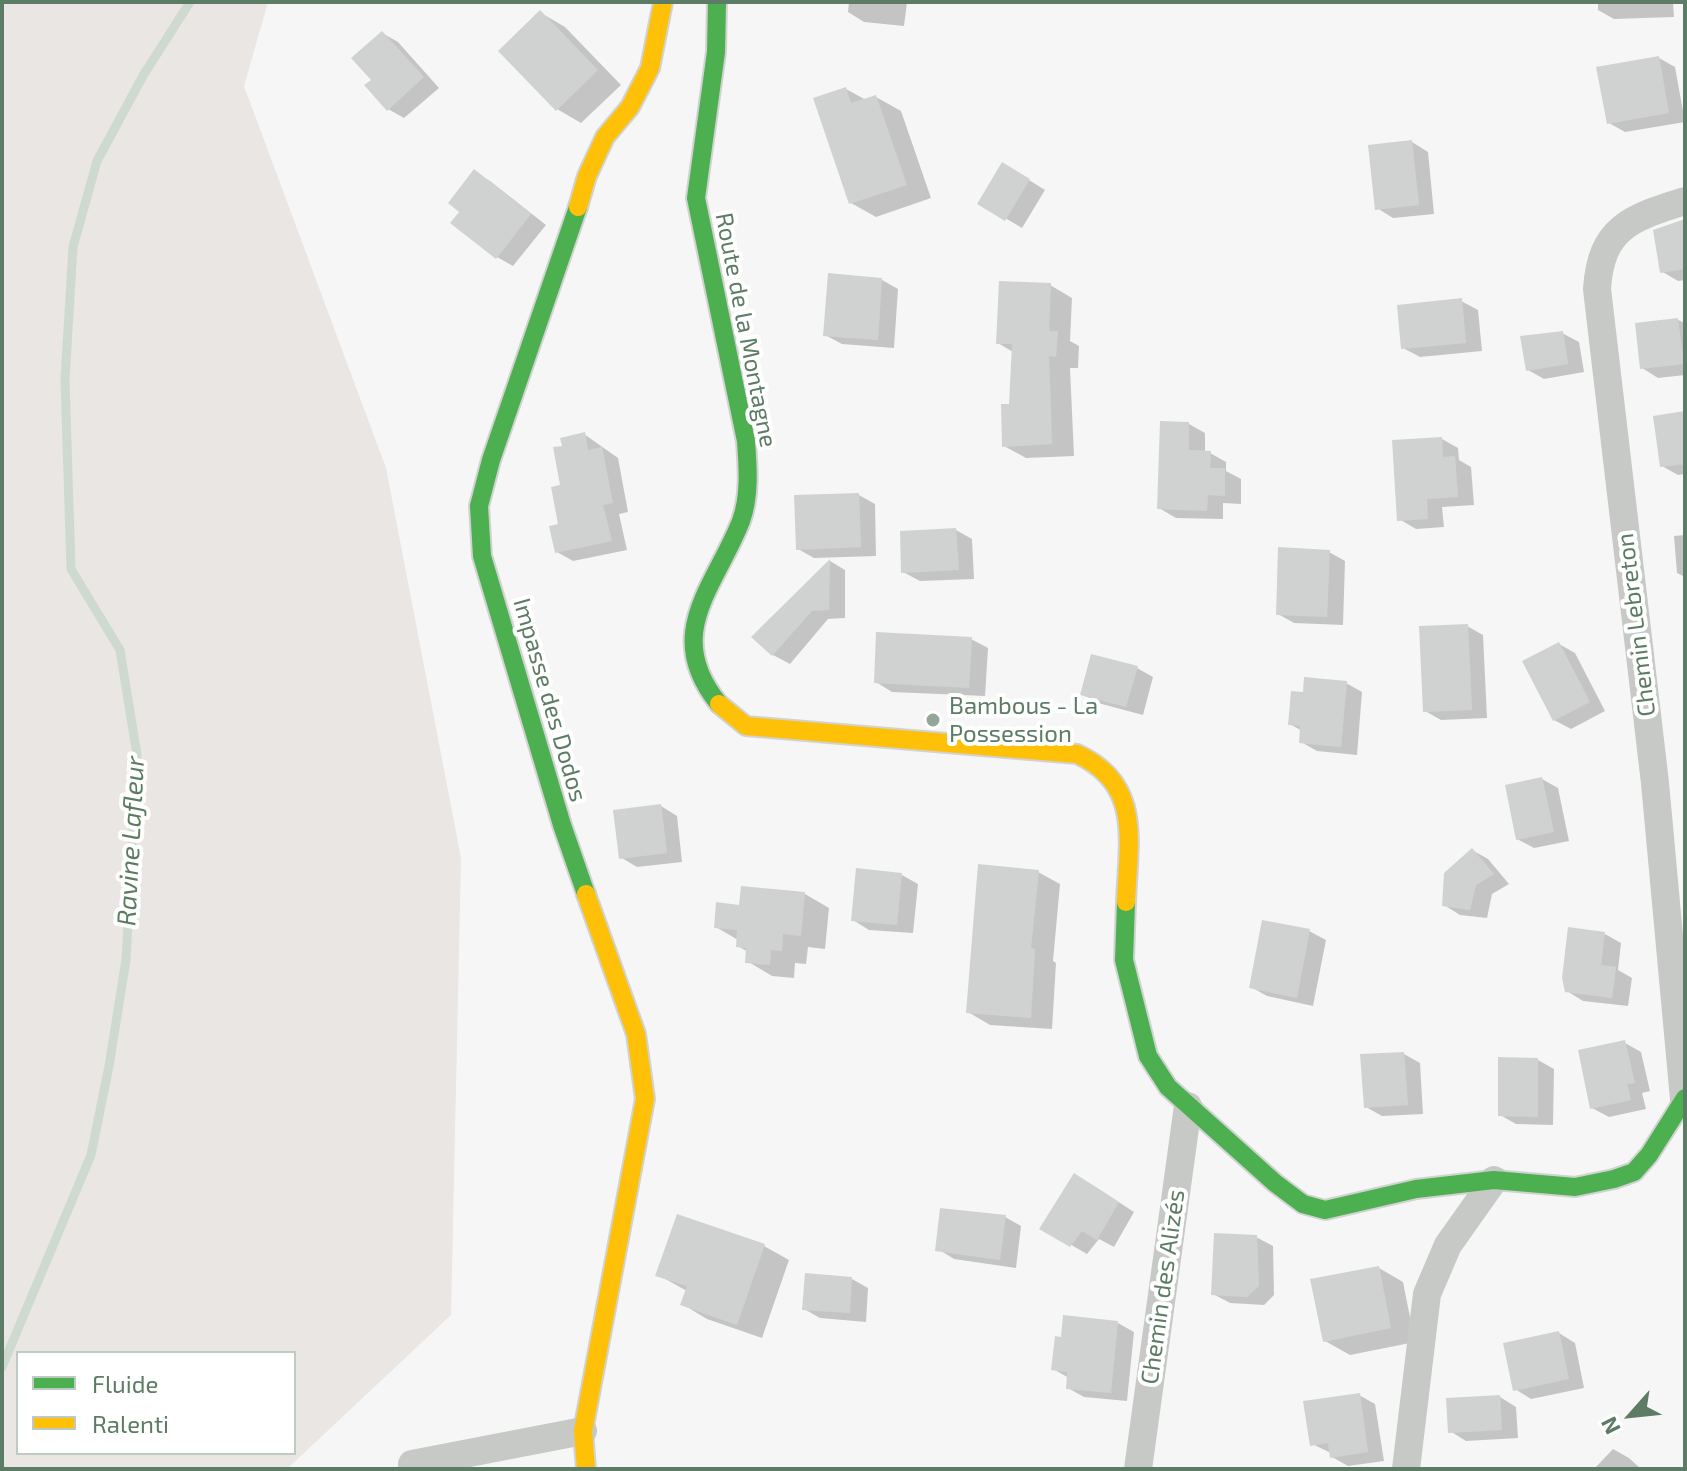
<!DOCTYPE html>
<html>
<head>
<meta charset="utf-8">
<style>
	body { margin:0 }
	#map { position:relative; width:1687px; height:1471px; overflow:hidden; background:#f7f6f6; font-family:"Exo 2",sans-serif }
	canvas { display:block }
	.frame { position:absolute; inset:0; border:4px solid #5d7c66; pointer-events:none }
	.legend { position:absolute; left:16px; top:1351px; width:280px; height:104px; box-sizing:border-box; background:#fff; border:2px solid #becbc2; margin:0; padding:10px 14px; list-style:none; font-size:24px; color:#5d7c66 }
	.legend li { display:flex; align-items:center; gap:16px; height:40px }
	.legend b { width:40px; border:2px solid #becbc2 }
	.north { position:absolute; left:1591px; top:1375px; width:80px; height:80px; -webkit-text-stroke:6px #fff; paint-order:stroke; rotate:243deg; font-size:22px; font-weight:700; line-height:32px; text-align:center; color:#5d7c66 }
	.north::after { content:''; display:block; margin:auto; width:28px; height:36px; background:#5d7c66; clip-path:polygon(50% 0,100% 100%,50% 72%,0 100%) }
</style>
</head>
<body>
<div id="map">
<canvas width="1687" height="1471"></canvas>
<div class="frame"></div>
<ul class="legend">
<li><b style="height:10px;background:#4caf50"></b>Fluide</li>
<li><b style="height:10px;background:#ffc107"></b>Ralenti</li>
</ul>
<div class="north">N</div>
</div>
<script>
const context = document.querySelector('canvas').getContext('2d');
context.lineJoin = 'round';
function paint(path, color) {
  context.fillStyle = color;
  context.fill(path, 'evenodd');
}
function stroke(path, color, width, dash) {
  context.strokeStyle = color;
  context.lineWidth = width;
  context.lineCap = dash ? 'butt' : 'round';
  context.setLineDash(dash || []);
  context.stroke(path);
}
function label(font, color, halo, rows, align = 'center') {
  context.font = font + ' "Exo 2",sans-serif';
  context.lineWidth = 8;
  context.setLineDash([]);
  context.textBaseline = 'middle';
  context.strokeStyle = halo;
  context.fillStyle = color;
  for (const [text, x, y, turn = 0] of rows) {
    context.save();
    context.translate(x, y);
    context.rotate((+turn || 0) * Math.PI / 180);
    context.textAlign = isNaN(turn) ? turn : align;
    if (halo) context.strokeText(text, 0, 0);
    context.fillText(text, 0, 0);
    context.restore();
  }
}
const green = new Path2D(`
	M 2,2 L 268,2 L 244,86 L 386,468 L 461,858 L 451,1315 L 287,1469 L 2,1469 ZM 18,1353 L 294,1353 L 294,1453 L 18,1453 Z`);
const shadow = new Path2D(`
	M 849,2 L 907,2 L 904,26 L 864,22 L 848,12 Z
	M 1598,2 L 1673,2 L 1674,17 L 1614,19 L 1598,10 Z
	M 541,13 L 565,27 L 621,85 L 581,123 L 557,109 Z
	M 382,33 L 398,42 L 439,88 L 404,118 L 388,109 L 373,80 Z
	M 1659,58 L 1675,67 L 1685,122 L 1625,132 L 1609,123 Z
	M 846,89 L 866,100 L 876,97 L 901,111 L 931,198 L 876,217 L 851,203 Z
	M 1412,142 L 1428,152 L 1434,214 L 1393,218 L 1377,208 Z
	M 1003,164 L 1045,190 L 1022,228 L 980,203 Z
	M 474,172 L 490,181 L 546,225 L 513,266 L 497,257 L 462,211 Z
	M 1685,219 L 1685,280 L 1678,281 L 1661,271 Z
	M 882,280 L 898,289 L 894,348 L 842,344 L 825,335 Z
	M 1050,285 L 1072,298 L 1070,341 L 1079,346 L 1078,368 L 1070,368 L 1074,456 L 1026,458 L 1004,446 L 1011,406 L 1013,352 L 998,343 Z
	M 1461,301 L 1478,310 L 1482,351 L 1420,357 L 1403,348 Z
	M 1678,320 L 1685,323 L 1685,375 L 1658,378 L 1642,368 Z
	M 1562,333 L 1579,342 L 1584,372 L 1544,379 L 1528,370 Z
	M 1685,413 L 1685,474 L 1678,475 L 1662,466 Z
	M 1189,424 L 1205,433 L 1205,453 L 1210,453 L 1226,462 L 1226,471 L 1241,479 L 1241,504 L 1223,503 L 1223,519 L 1176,518 L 1159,508 Z
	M 584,434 L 618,458 L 628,512 L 619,514 L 627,550 L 573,561 L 557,552 L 561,525 L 564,447 Z
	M 1442,439 L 1458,448 L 1459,460 L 1471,467 L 1474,505 L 1442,507 L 1444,527 L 1416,529 L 1399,519 Z
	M 859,495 L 875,504 L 876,556 L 814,558 L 798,549 Z
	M 956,530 L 972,539 L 974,579 L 920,581 L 903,572 Z
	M 1685,535 L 1685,577 L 1677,573 L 1674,536 Z
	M 1329,552 L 1345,561 L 1343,625 L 1294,623 L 1278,614 Z
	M 830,561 L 845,570 L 845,618 L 828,619 L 790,664 L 773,655 L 754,637 Z
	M 1467,626 L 1483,635 L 1487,718 L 1441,720 L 1425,711 Z
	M 971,639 L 988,648 L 985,696 L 892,692 L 876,682 Z
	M 1559,644 L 1575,653 L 1605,711 L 1571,729 L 1554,720 Z
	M 1137,668 L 1153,677 L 1143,715 L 1098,703 L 1082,694 Z
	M 1346,683 L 1362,692 L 1357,755 L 1317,751 L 1301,742 L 1302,731 L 1290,724 L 1305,694 Z
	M 1542,779 L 1558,788 L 1569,841 L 1534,848 L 1517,839 Z
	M 661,806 L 677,816 L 682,862 L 637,867 L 620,857 Z
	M 1472,850 L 1488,859 L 1509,884 L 1492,894 L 1487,918 L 1460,915 L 1444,905 Z
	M 858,870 L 902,875 L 918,884 L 913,933 L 869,930 L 853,920 Z
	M 1038,872 L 1060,884 L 1053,961 L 1056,963 L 1052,1029 L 990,1025 L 968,1012 Z
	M 805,894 L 829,908 L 825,949 L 808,947 L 806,964 L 795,963 L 794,978 L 772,976 L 747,961 L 748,952 L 738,946 L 738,940 L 716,927 Z
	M 1309,931 L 1326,940 L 1313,1006 L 1267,996 L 1251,987 Z
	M 1605,934 L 1621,943 L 1618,970 L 1632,978 L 1628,1006 L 1583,1001 L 1567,991 Z
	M 1625,1043 L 1641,1052 L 1650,1091 L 1642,1093 L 1646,1109 L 1609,1117 L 1592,1108 Z
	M 1404,1054 L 1420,1063 L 1423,1114 L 1382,1116 L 1366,1107 Z
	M 1538,1060 L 1554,1069 L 1553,1125 L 1516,1124 L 1500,1115 Z
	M 1091,1184 L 1134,1212 L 1114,1247 L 1099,1239 L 1087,1254 L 1042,1228 Z
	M 678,1216 L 764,1246 L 789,1260 L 762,1338 L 707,1319 L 682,1304 L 687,1291 L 658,1275 Z
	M 1005,1217 L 1021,1226 L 1016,1268 L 954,1259 L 938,1249 Z
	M 1256,1237 L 1273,1246 L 1274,1295 L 1264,1305 L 1230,1303 L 1213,1294 Z
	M 1379,1268 L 1403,1282 L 1415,1342 L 1350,1355 L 1325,1341 Z
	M 852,1279 L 868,1288 L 866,1322 L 820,1318 L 804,1309 Z
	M 1118,1323 L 1134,1332 L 1127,1401 L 1084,1397 L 1068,1388 L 1069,1378 L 1053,1369 Z
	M 1559,1333 L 1575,1343 L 1584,1388 L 1531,1399 L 1515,1389 Z
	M 1359,1395 L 1375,1404 L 1384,1461 L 1348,1466 L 1332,1457 L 1331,1453 L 1312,1444 Z
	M 1500,1397 L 1516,1407 L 1518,1438 L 1466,1441 L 1450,1431 Z
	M 1613,1449 L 1629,1458 L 1641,1469 L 1594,1469 Z`);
const stream = new Path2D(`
	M 2,1367 L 91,1155 L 109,1066 L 126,960 L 137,755 L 120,650 L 71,569 L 65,379 L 73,247 L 97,161 L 144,74 L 190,2`);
const building = new Path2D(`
	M 540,10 L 598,70 L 556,111 L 498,51 Z
	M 382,31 L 424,77 L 387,111 L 364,85 L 371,80 L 351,58 Z
	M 1659,56 L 1669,113 L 1607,124 L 1596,67 Z
	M 846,87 L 851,103 L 876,95 L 907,185 L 849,204 L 813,98 Z
	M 1412,140 L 1419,205 L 1375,210 L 1368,145 Z
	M 1002,162 L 1030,179 L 1005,221 L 977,204 Z
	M 474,169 L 531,214 L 496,259 L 450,223 L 459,212 L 448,203 Z
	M 1685,219 L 1685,269 L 1660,273 L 1653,230 Z
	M 828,273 L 882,278 L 878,340 L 823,336 Z
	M 999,281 L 1051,283 L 1049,331 L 1058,331 L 1056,357 L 1049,356 L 1052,444 L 1002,447 L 1001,404 L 1009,404 L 1012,344 L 996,344 Z
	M 1462,298 L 1466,343 L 1401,349 L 1397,305 Z
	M 1678,318 L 1684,364 L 1640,369 L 1635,323 Z
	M 1563,331 L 1568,364 L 1526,371 L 1520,336 Z
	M 1685,411 L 1685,464 L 1660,467 L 1653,416 Z
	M 1160,421 L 1189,422 L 1189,450 L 1211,451 L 1210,468 L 1225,468 L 1225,496 L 1208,495 L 1207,511 L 1157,509 Z
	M 585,432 L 588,450 L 602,447 L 613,503 L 603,505 L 612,541 L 555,553 L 549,526 L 558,524 L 551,487 L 560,485 L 553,447 L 562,446 L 560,438 Z
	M 1442,437 L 1443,457 L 1455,456 L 1458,497 L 1427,499 L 1428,519 L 1397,521 L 1392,440 Z
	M 859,493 L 861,547 L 796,550 L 794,495 Z
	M 956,528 L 959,570 L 901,573 L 900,531 Z
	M 1278,547 L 1330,550 L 1327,617 L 1276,615 Z
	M 830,559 L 829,610 L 812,611 L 772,656 L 751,637 Z
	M 1468,624 L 1472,710 L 1423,712 L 1419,626 Z
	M 876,632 L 972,637 L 969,688 L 874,683 Z
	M 1559,642 L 1590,702 L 1553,721 L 1522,661 Z
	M 1091,654 L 1138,666 L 1126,707 L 1080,695 Z
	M 1304,677 L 1347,681 L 1341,747 L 1299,743 L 1300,726 L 1288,725 L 1291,691 L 1303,692 Z
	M 1542,777 L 1554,832 L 1516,840 L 1505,785 Z
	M 661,804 L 667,853 L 619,859 L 613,810 Z
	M 1472,848 L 1494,874 L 1476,885 L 1470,910 L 1442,906 L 1444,873 Z
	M 978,864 L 1039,870 L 1031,948 L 1035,949 L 1031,1018 L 966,1013 Z
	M 856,868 L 902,873 L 897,925 L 851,921 Z
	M 741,886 L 805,892 L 801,936 L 783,934 L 782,951 L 771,950 L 770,965 L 745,963 L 746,948 L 736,947 L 737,930 L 714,928 L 716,902 L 739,905 Z
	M 1262,920 L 1310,929 L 1297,998 L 1249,988 Z
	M 1568,927 L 1605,932 L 1601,965 L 1616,967 L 1612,998 L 1565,992 L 1562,978 Z
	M 1625,1040 L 1635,1083 L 1627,1084 L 1631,1100 L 1590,1109 L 1578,1050 Z
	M 1404,1052 L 1408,1105 L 1364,1108 L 1360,1054 Z
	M 1498,1057 L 1538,1058 L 1538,1117 L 1498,1116 Z
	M 1074,1173 L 1119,1202 L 1097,1240 L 1082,1231 L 1070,1247 L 1039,1229 Z
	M 940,1208 L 1006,1215 L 1000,1260 L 935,1251 Z
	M 677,1214 L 765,1244 L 737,1325 L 680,1305 L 687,1286 L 655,1276 Z
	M 1214,1233 L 1257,1235 L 1259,1286 L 1247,1297 L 1211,1295 Z
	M 1379,1266 L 1391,1328 L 1323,1342 L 1310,1279 Z
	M 805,1273 L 852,1277 L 850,1313 L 802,1310 Z
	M 1063,1315 L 1118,1321 L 1111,1393 L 1066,1389 L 1067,1372 L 1051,1370 L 1055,1336 L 1061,1337 Z
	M 1559,1331 L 1569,1379 L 1513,1391 L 1503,1343 Z
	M 1360,1393 L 1368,1452 L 1330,1458 L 1328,1443 L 1310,1446 L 1303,1401 Z
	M 1500,1395 L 1502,1430 L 1448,1433 L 1446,1398 Z`);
const street = new Path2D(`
	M 1684,1099 L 1655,783 L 1597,289 C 1601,227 1631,218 1685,201
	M 412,1464 L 583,1431
	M 1138,1469 L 1188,1106
	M 1406,1469 L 1427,1294 L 1448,1245 L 1494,1180`);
const fast = new Path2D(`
	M 717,2 L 716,52 L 696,198 L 746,441 C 748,468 750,496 741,521 C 715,587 662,634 719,704
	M 578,207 L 491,460 L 479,506 L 482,556 L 562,825 L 586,894
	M 1126,902 L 1124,960 L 1148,1056 L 1168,1087 L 1275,1183 L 1303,1204 L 1325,1210 L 1416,1189 L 1494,1180 L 1575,1187 L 1614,1179 L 1634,1172 L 1649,1155 L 1685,1098`);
const slow = new Path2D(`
	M 578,207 L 587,176 L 605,137 L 630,107 L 650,68 L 663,2
	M 719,704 L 746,726 L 1077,754 C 1143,784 1128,842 1126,902
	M 586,1469 L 583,1431 L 645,1099 L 636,1034 L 586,894`);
const markers = [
	[933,720,8,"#93a798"]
];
const streetNames = [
	["Route de la Montagne",746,330,79],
	["Chemin Lebreton",1636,625,-97],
	["Impasse des Dodos",550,700,74],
	["Chemin des Alizés",1163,1287,-82]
];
const poiNames = [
	["Bambous - La",949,706],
	["Possession",949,734]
];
const waterNames = [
	["Ravine Lafleur",131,841,-87]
];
paint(green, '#e9e6e3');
paint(shadow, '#0003');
stroke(stream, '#cedad0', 9);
paint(building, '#d0d2d1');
stroke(fast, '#d1d3d2', 22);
stroke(slow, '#d1d3d2', 22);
stroke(street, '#c6c9c6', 28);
stroke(fast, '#4caf50', 18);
stroke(slow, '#ffc107', 18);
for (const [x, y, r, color] of markers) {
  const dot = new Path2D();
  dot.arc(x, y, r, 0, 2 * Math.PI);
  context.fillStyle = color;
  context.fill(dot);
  stroke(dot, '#fff', 3);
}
label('24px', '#5d7c66', '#fff', streetNames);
label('24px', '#5d7c66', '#fff', poiNames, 'left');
label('italic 26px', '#5c7c60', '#fff', waterNames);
</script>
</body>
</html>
